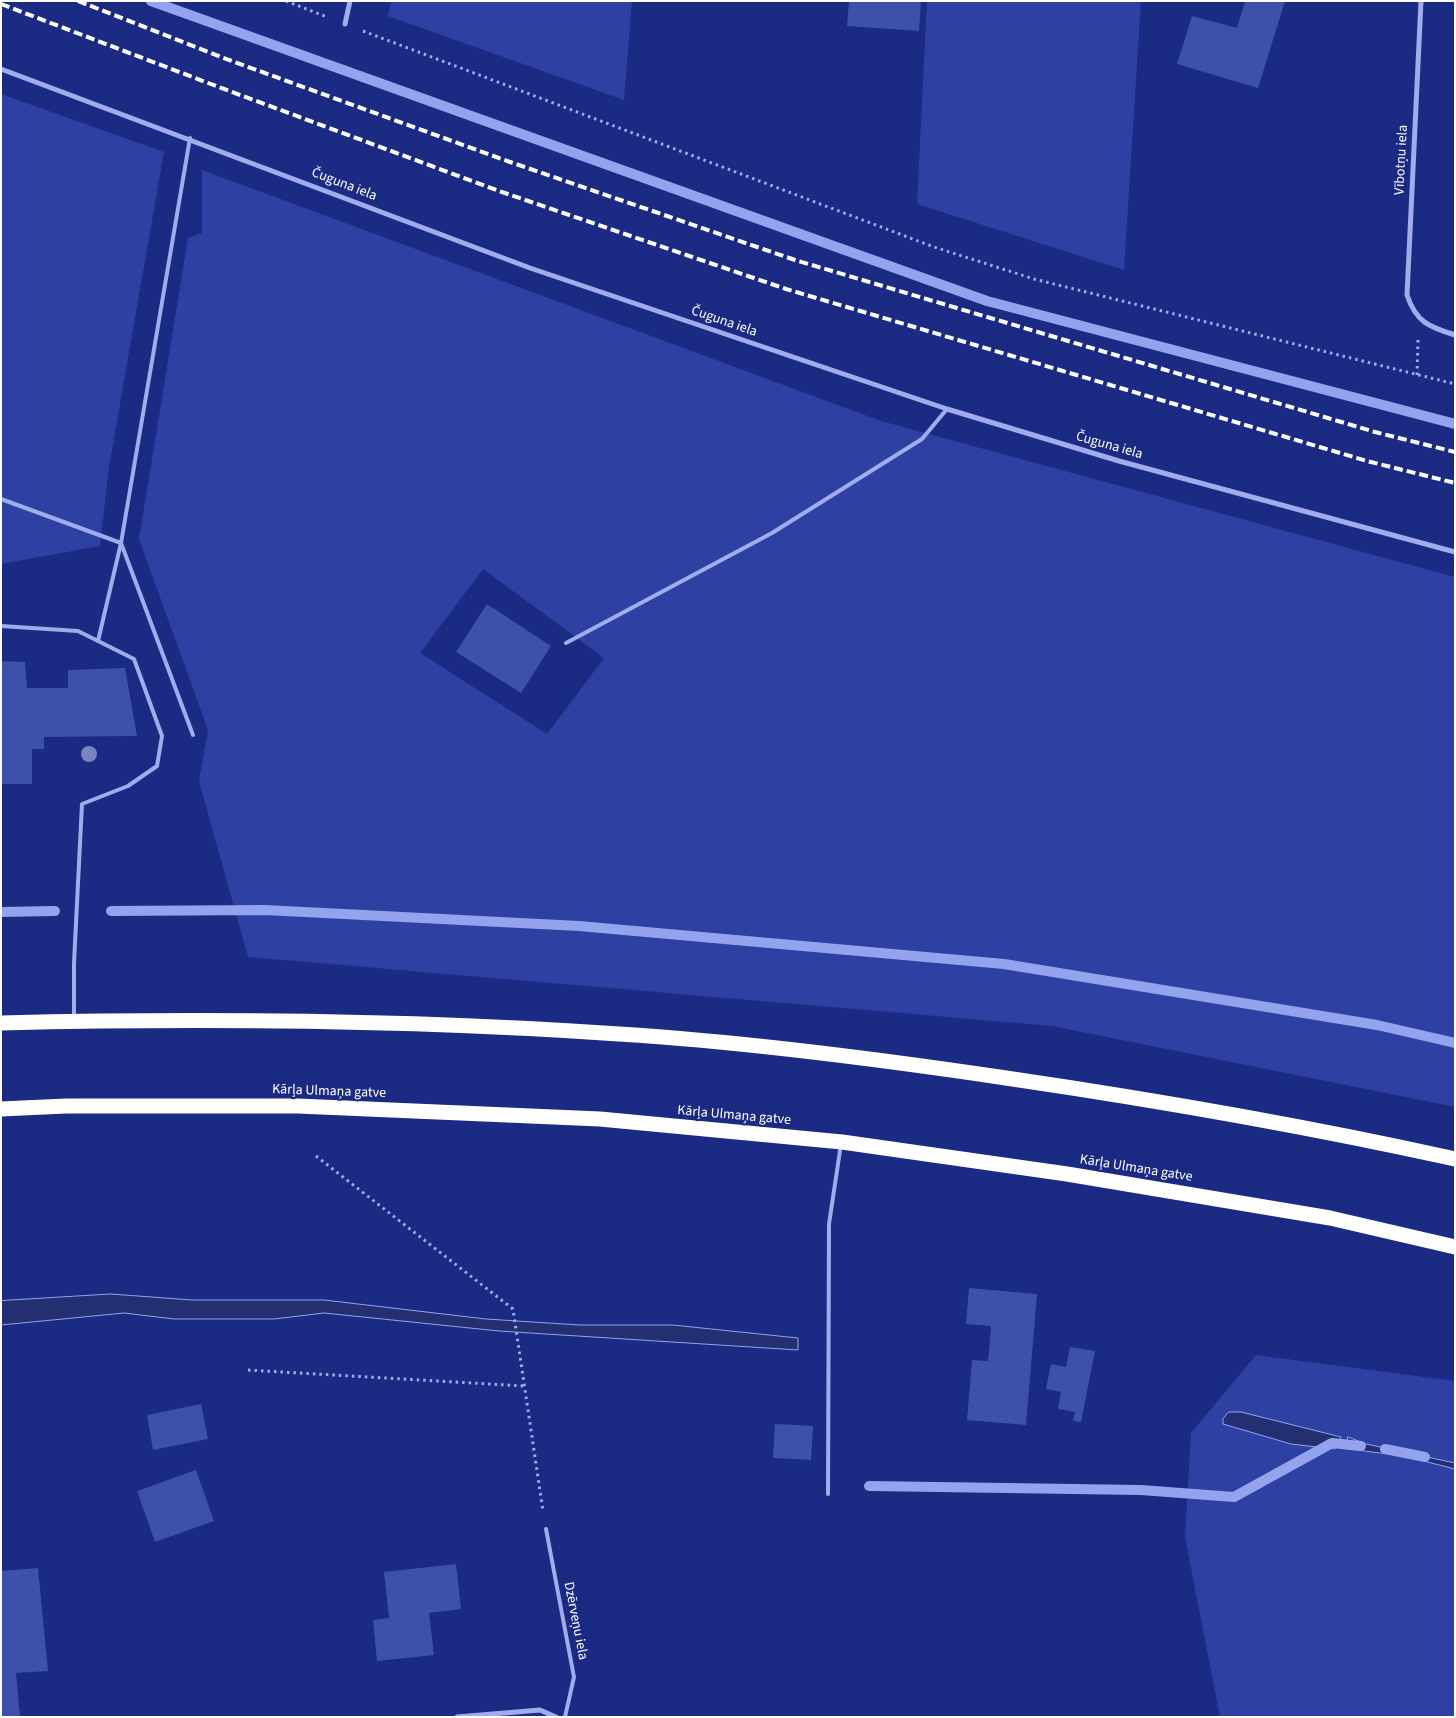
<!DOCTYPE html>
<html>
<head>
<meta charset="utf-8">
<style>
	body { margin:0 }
	#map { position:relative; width:1456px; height:1718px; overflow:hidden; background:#1b2a83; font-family:"Source Sans 3",sans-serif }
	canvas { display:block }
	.frame { position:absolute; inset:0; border:2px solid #fff; pointer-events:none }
</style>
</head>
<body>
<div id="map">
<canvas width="1456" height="1718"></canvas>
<div class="frame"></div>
</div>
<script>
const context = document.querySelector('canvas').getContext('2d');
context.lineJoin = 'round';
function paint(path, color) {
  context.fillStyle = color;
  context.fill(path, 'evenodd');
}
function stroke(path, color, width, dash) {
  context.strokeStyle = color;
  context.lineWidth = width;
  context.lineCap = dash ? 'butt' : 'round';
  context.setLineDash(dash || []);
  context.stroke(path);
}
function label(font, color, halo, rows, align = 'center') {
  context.font = font + ' "Source Sans 3",sans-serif';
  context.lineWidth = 4.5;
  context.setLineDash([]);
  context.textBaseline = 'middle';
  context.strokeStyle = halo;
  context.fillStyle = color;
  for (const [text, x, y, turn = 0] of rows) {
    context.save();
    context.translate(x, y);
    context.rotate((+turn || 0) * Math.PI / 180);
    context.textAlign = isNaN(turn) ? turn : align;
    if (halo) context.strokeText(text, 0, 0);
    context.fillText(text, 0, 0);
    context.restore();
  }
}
const green = new Path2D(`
	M 391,1 L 632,1 L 624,100 L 388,16 Z
	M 927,1 L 1141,1 L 1124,270 L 917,204 Z
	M 1,94 L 164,152 L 109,467 L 100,546 L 1,564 Z
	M 202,170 L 881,421 L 1455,577 L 1455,1107 L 1052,1026 L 248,957 L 199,781 L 208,730 L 139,539 L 188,238 L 202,233 ZM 483,569 L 604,658 L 547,734 L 420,653 Z
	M 1256,1355 L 1455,1381 L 1455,1717 L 1220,1717 L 1185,1537 L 1191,1433 Z`);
const water = new Path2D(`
	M 111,1294 L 192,1300 L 324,1300 L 486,1319 L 580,1325 L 673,1325 L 798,1338 L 798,1350 L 499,1331 L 324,1313 L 274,1319 L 174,1319 L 124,1313 L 1,1325 L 1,1301 Z
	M 1229,1412 L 1241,1412 L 1341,1437 L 1335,1449 L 1291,1444 L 1223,1424 L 1223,1419 Z
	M 1348,1437 L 1366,1444 L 1455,1463 L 1455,1469 L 1404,1456 L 1348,1449 Z`);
const stream = new Path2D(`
	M 151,1 L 987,301 L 1455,424
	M 111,911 L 265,910 L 579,926 L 1004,964 L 1377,1025 L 1455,1043
	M 1,912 L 55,911
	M 1385,1449 L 1425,1457
	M 869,1486 L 1141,1490 L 1234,1497 L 1332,1443 L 1361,1446`);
const building = new Path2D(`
	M 849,1 L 921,1 L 919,31 L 847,26 Z
	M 1245,1 L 1285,1 L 1258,88 L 1177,64 L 1192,16 L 1237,28 Z
	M 487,604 L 551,646 L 521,693 L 456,652 Z
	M 1,661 L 25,662 L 27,688 L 68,688 L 68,670 L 125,668 L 137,736 L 44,737 L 44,749 L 32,749 L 32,784 L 1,784 Z
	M 969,1288 L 1037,1294 L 1026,1425 L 967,1420 L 972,1360 L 988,1361 L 991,1326 L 966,1324 Z
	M 1070,1347 L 1095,1351 L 1081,1422 L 1073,1421 L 1075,1412 L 1058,1409 L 1061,1392 L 1046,1389 L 1051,1364 L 1066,1367 Z
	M 201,1404 L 208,1439 L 153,1450 L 147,1415 Z
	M 775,1424 L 813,1426 L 811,1460 L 773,1458 Z
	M 196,1470 L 214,1521 L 155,1542 L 137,1491 Z
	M 456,1564 L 461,1609 L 429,1613 L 434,1655 L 377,1661 L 373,1620 L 389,1618 L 384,1572 Z
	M 38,1568 L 48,1671 L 16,1673 L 20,1717 L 1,1717 L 1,1571 Z`);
const path = new Path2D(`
	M 286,1 L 327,17
	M 363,31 L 934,247 L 1034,279 L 1455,384
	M 1417,375 L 1418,340
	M 316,1156 L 513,1309 L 543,1511
	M 248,1370 L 523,1386`);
const lane = new Path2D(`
	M 1,499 L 121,543 L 193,735
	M 1,626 L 78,631 L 134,659 L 162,736 L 157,766 L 128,786 L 82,804 L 74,963 L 74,1018
	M 98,641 L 121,543 L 190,138
	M 566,643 L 772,533 L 922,439 L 947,409
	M 828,1494 L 829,1224 L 841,1144
	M 546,1529 L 574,1677 L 565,1717`);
const street = new Path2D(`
	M 1421,1 L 1407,295 C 1416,322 1429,327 1455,335
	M 345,24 L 350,1
	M 1,69 L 530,268 L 947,409 L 1119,461 L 1455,552
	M 457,1717 L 540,1710 L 556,1717`);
const highway = new Path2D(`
	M 1,1023 C 207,1018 413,1020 619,1034 C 748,1042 878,1059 1006,1078 C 1156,1100 1306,1126 1455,1159
	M 1,1109 L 66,1106 L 298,1106 L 600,1119 L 842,1142 L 1067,1174 L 1330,1218 L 1455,1247`);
const rail = new Path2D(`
	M 78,1 L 229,60 L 510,162 L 795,260 L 1375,432 L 1455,452
	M 1,4 L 216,86 L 499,191 L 786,289 L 1367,461 L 1455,483`);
const trees = [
	[89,754]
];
const streetNames = [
	["Vībotņu iela",1402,160,-87],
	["Čuguna iela",344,185,21],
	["Čuguna iela",724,322,19],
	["Čuguna iela",1109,446,16],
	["Kārļa Ulmaņa gatve",329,1092,2],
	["Kārļa Ulmaņa gatve",734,1116,5],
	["Kārļa Ulmaņa gatve",1136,1169,9],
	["Dzērveņu iela",575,1621,79]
];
paint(green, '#2e40a2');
paint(water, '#242f72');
stroke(water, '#93a3ed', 1);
stroke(stream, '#93a3ed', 10);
paint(building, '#3f50aa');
stroke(path, '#a0aceb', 3, [2.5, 4]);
stroke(lane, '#a0aceb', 4);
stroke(street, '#a0aceb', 5);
stroke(highway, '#fff', 15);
stroke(rail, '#fff', 4, [9, 4]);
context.fillStyle = '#7884c3';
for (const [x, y] of trees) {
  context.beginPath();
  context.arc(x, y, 8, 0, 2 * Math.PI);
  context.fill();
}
label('14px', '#fff', '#1b2a83', streetNames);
</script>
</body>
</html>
